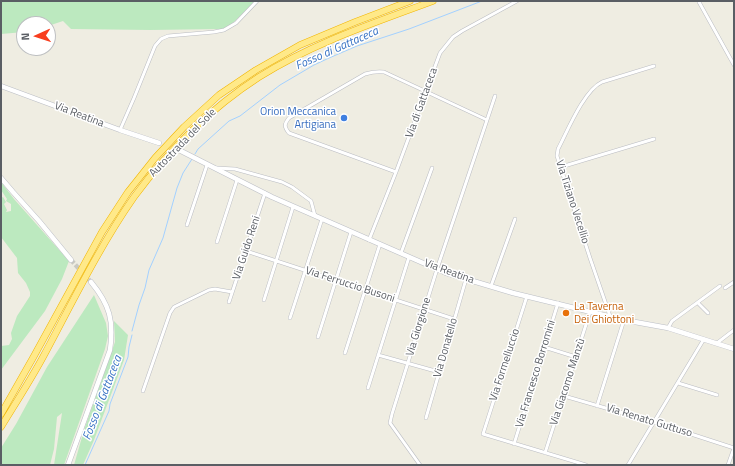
<!DOCTYPE html>
<html>
<head>
<meta charset="utf-8">
<style>
	body { margin:0 }
	#map { position:relative; width:735px; height:466px; overflow:hidden; background:#efede2; font-family:"Titillium Web",sans-serif }
	canvas { display:block }
	.frame { position:absolute; inset:0; border:2px solid #5a5e64; pointer-events:none }
	.north { position:absolute; left:16px; top:16px; width:40px; height:40px; box-sizing:border-box; background:#fff; border:1px solid #bdbfc1; border-radius:50%; rotate:267deg; font-size:11px; font-weight:700; line-height:16px; text-align:center; color:#5a5e64 }
	.north::after { content:''; display:block; margin:auto; width:14px; height:18px; background:#f83e1f; clip-path:polygon(50% 0,100% 100%,50% 72%,0 100%) }
</style>
</head>
<body>
<div id="map">
<canvas width="735" height="466"></canvas>
<div class="frame"></div>
<div class="north">N</div>
</div>
<script>
const context = document.querySelector('canvas').getContext('2d');
context.lineJoin = 'round';
function paint(path, color) {
  context.fillStyle = color;
  context.fill(path, 'evenodd');
}
function stroke(path, color, width, dash) {
  context.strokeStyle = color;
  context.lineWidth = width;
  context.lineCap = dash ? 'butt' : 'round';
  context.setLineDash(dash || []);
  context.stroke(path);
}
function label(font, color, halo, rows, align = 'center') {
  context.font = font + ' "Titillium Web",sans-serif';
  context.lineWidth = 3;
  context.setLineDash([]);
  context.textBaseline = 'middle';
  context.strokeStyle = halo;
  context.fillStyle = color;
  for (const [text, x, y, turn = 0] of rows) {
    context.save();
    context.translate(x, y);
    context.rotate((+turn || 0) * Math.PI / 180);
    context.textAlign = isNaN(turn) ? turn : align;
    if (halo) context.strokeText(text, 0, 0);
    context.fillText(text, 0, 0);
    context.restore();
  }
}
const green = new Path2D(`
	M 1,1 L 255,1 L 234,22 L 223,29 L 150,30 L 71,29 L 63,21 L 48,26 L 48,24 L 24,24 L 24,32 L 1,34 Z
	M 1,182 L 14,199 L 69,261 L 62,279 L 45,311 L 1,370 L 1,346 L 9,345 L 12,339 L 11,333 L 17,316 L 30,296 L 30,292 L 26,283 L 18,273 L 17,258 L 1,237 L 1,198 L 3,197 L 6,202 L 4,204 L 7,210 L 6,212 L 11,211 L 11,204 L 6,201 L 7,199 L 1,190 Z
	M 94,295 L 106,323 L 108,336 L 105,349 L 64,465 L 54,465 L 62,413 L 57,417 L 54,449 L 50,465 L 1,465 L 1,448 L 16,424 L 47,367 Z
	M 114,321 L 128,335 L 124,360 L 94,440 L 83,465 L 74,465 L 84,430 L 115,342 Z`);
const stream = new Path2D(`
	M 195,154 L 198,149 L 229,121 L 240,116 L 280,85 L 314,65 L 329,58 L 357,46 L 409,29 L 482,1
	M 132,331 L 139,305 L 145,288 L 149,270 L 163,238 L 177,188 L 183,173 L 192,159
	M 85,465 L 109,411 L 110,404 L 128,357 L 129,347 L 132,335`);
const secondaryTunnel = new Path2D(`
	M 71,260 L 91,282`);
const street = new Path2D(`
	M 699,2 L 734,65
	M 487,120 L 495,96
	M 120,130 L 134,98 L 155,46 L 161,39 L 168,36 L 214,32 L 224,30 L 236,23 L 257,1
	M 561,167 L 654,139
	M 216,168 L 235,169 L 282,182 L 292,187 L 311,201 L 315,216
	M 396,172 L 289,133 C 284,127 284,124 289,118 L 365,74 C 372,72 377,71 384,72 L 487,120 L 437,269 L 392,414 L 390,423 L 420,465
	M 187,225 L 207,165
	M 369,240 L 396,172 L 440,53 L 453,37 L 462,31 L 517,1
	M 217,242 L 237,180
	M 246,251 L 454,319
	M 401,253 L 432,168
	M 491,286 L 515,219
	M 725,288 L 734,282
	M 527,296 L 483,434 L 586,465
	M 264,300 L 293,207
	M 229,302 L 265,193
	M 698,303 L 708,313
	M 610,316 L 590,258 L 557,156 L 558,149 C 567,132 584,90 602,82 L 654,66
	M 290,318 L 322,219
	M 668,328 L 672,321 L 720,286
	M 318,337 L 351,232
	M 717,343 L 734,330
	M 544,347 L 576,357
	M 345,353 L 380,244
	M 378,355 L 439,372
	M 678,383 L 717,395
	M 368,388 L 409,257
	M 143,391 L 170,313 L 174,307 L 209,290 L 215,289 L 232,292
	M 564,396 L 654,422 L 734,448
	M 597,406 L 624,320
	M 426,418 L 466,279
	M 514,444 L 558,303
	M 545,453 L 590,312
	M 628,465 L 704,339
	M 728,465 L 734,448`);
const secondary = new Path2D(`
	M 1,86 L 120,130 L 159,143
	M 179,150 L 272,197 L 446,273 L 513,293 L 624,320 L 668,328 L 734,349
	M 1,178 L 13,192 L 39,221 L 71,260
	M 68,465 L 110,350 C 114,321 110,305 91,282`);
const highway = new Path2D(`
	M 1,414 L 34,356 L 102,232 L 128,192 L 155,158 L 184,127 L 219,95 L 256,70 L 300,45 L 355,22 L 410,1
	M 1,427 C 15,404 30,381 43,357 C 72,303 99,247 134,197 C 168,151 211,108 259,77 C 313,43 374,23 433,1`);
const markers = [
	[344,118,4,"#3f7fe0"],
	[566,313,4,"#e8710a"]
];
const streetNames = [
	["Via di Gattaceca",422,103,-70],
	["Via Reatina",79,115,21],
	["Autostrada del Sole",183,143,-46],
	["Via Tiziano Vecellio",572,202,72],
	["Via Guido Reni",247,248,-72],
	["Via Reatina",449,272,20],
	["Via Ferruccio Busoni",350,285,18],
	["Via Giorgione",419,327,-73],
	["Via Donatello",446,348,-74],
	["Via Formelluccio",505,365,-72],
	["Via Francesco Borromini",536,374,-73],
	["Via Giacomo Manzù",568,382,-72],
	["Via Renato Guttuso",649,421,17]
];
const shopNames = [
	["Orion Meccanica",336,112],
	["Artigiana",336,125]
];
const foodNames = [
	["La Taverna",574,307],
	["Dei Ghiottoni",574,320]
];
const waterNames = [
	["Fosso di Gattaceca",337,49,-24],
	["Fosso di Gattaceca",103,398,-69]
];
paint(green, '#bce9bf');
stroke(stream, '#a2d0ff', 1);
stroke(secondaryTunnel, '#cac9c2', 4.5, [4.5, 2]);
stroke(street, '#babcc2', 4);
stroke(secondary, '#bbbec5', 5.5);
stroke(highway, '#f1b500', 7);
stroke(street, '#fff', 3);
stroke(secondary, '#fff', 4.5);
stroke(highway, '#ffe989', 6);
for (const [x, y, r, color] of markers) {
  const dot = new Path2D();
  dot.arc(x, y, r, 0, 2 * Math.PI);
  context.fillStyle = color;
  context.fill(dot);
  stroke(dot, '#fff', 1.5);
}
label('11px', '#5a5e64', '#fff', streetNames);
label('11px', '#366cbe', '#fff', shopNames, 'right');
label('11px', '#c56008', '#fff', foodNames, 'left');
label('italic 12px', '#3873c4', '#fff', waterNames);
</script>
</body>
</html>
